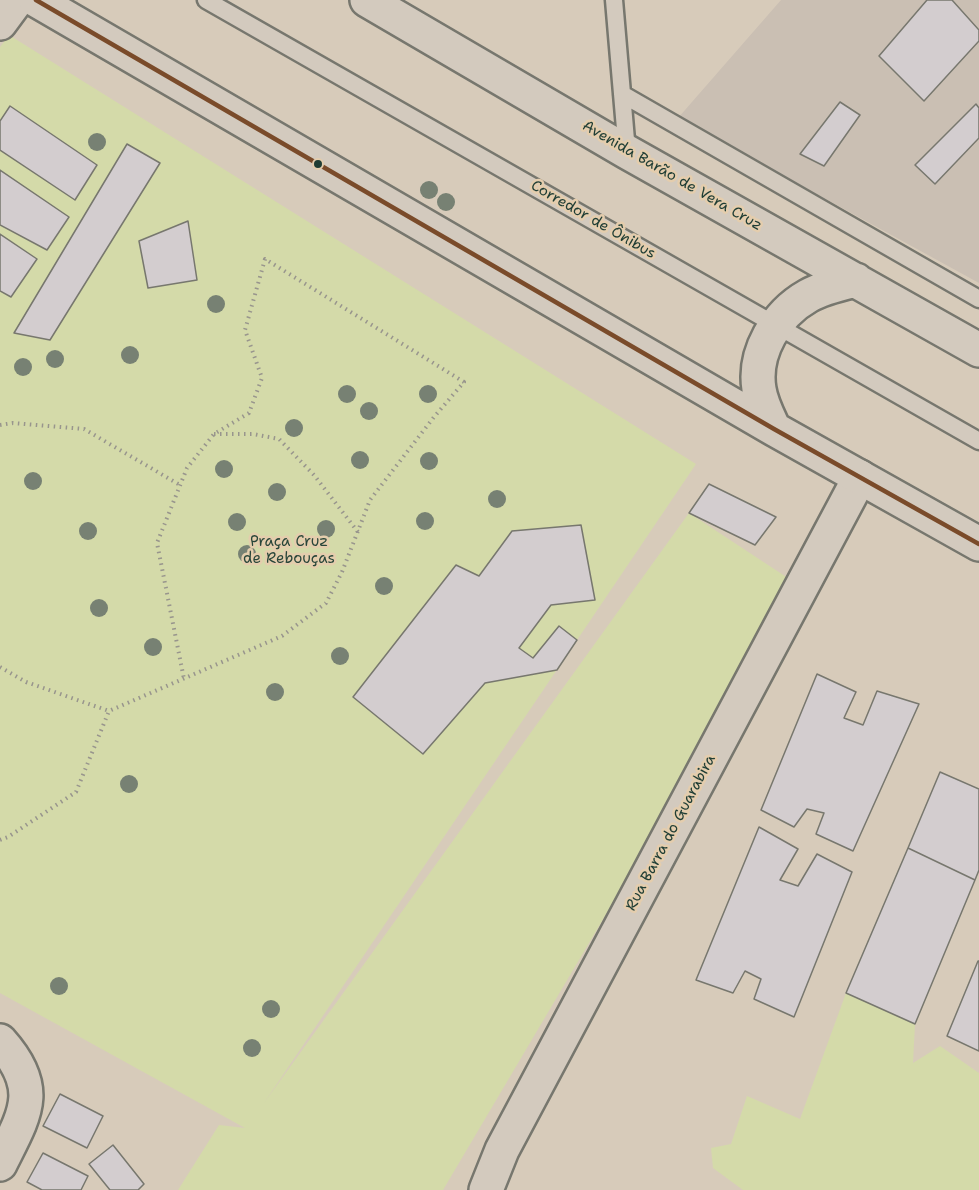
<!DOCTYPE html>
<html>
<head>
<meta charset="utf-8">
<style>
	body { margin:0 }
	canvas { display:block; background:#d7cbba }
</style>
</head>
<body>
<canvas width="979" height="1190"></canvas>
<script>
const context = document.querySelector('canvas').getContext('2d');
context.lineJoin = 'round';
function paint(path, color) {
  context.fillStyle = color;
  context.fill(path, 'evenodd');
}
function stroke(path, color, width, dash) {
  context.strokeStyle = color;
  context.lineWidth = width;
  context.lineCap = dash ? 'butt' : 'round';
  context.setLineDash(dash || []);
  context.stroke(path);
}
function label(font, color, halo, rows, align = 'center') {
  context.font = font + ' "Shantell Sans",sans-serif';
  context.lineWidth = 5;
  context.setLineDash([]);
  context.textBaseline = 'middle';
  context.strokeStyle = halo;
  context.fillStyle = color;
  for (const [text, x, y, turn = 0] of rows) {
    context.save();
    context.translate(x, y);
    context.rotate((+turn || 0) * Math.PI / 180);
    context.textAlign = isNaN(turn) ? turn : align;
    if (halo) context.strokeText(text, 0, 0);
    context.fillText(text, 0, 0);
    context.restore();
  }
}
const built = new Path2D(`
	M 781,0 L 979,0 L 979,283 L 678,118 Z`);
const green = new Path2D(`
	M 9,35 L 696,464 L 264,1103 L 689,513 L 800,586 L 443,1190 L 178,1190 L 219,1125 L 245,1128 L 0,993 L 0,47 Z
	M 846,993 L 915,1024 L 913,1063 L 940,1046 L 979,1073 L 979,1190 L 743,1190 L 713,1168 L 711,1148 L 731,1144 L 747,1096 L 800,1119 Z`);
const building = new Path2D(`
	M 927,0 L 952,0 L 979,30 L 979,41 L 924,101 L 879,56 Z
	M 840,102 L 860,115 L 824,166 L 800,154 Z
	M 976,104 L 979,108 L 979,138 L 935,184 L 915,165 Z
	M 10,106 L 97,165 L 75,200 L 0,150 L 0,121 Z
	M 127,144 L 160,163 L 50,340 L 14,333 Z
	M 0,170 L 69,217 L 47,250 L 0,225 Z
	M 188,221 L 197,280 L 148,288 L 139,241 Z
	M 0,234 L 37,259 L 11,297 L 0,291 Z
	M 709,484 L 776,517 L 755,545 L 689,513 Z
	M 581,525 L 595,600 L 551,605 L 519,648 L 533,658 L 559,626 L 577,640 L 557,670 L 485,683 L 423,754 L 353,697 L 456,565 L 479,576 L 512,531 Z
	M 817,674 L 856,692 L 844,718 L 863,725 L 877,691 L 919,704 L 853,851 L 816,834 L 824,813 L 807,809 L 794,827 L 761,810 Z
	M 940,772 L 979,789 L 979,870 L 975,880 L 908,848 Z
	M 759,827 L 798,849 L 780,880 L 798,886 L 817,854 L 852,872 L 794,1017 L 754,999 L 761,979 L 745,971 L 733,993 L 696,980 Z
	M 908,848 L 975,880 L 915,1024 L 846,993 Z
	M 978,961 L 979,961 L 979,1051 L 947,1036 Z
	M 60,1094 L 103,1116 L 87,1148 L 43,1126 Z
	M 113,1145 L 144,1184 L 138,1190 L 110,1190 L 89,1164 Z
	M 43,1153 L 88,1176 L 81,1190 L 42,1190 L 27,1182 Z`);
const path = new Path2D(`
	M 0,425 L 13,423 L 84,429 L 180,485
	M 214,434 L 253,434 L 279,439 L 314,475 L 358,532
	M 0,667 L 26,682 L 109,711
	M 0,840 L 8,837 L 76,792 L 109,711 L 282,636 L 326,603 L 342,572 L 370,500 L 434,417 L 464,382 L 265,259 L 245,330 L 262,378 L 249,413 L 214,434 L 187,468 L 157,543 L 184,679`);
const lane = new Path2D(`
	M 206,0 L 979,441
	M 614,0 L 627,152
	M 622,94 L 979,299`);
const street = new Path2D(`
	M 0,23 L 17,0
	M 0,1041 C 43,1089 25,1114 0,1164
	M 486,1190 L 502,1150 L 860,477`);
const highway = new Path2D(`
	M 36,0 L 774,429 L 979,544
	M 367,0 L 627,152 L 979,350
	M 774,429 C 768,416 761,403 759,389 C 753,353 776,314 808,296 C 822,288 840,284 856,280`);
const bus1 = new Path2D(`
	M 36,0 L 774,429 L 979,544`);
const trees = [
	[97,142],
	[429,190],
	[446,202],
	[216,304],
	[130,355],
	[55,359],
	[23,367],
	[347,394],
	[428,394],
	[369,411],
	[294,428],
	[360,460],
	[429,461],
	[224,469],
	[33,481],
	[277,492],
	[497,499],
	[425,521],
	[237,522],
	[326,529],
	[88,531],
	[247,554],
	[384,586],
	[99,608],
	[153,647],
	[340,656],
	[275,692],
	[129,784],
	[59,986],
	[271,1009],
	[252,1048]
];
const markers = [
	[318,164,5,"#1f3d34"]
];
const streetNames = [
	["Avenida Barão de Vera Cruz",672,176,30],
	["Corredor de Ônibus",593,220,30],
	["Rua Barra do Guarabira",671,833,-62]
];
const parkNames = [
	["Praça Cruz",289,542],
	["de Rebouças",289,559]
];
paint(built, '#cabfb3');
paint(green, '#d4daa9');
paint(building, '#d3cdcf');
stroke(building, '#77776e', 1.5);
stroke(lane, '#77776e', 21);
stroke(street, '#77776e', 38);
stroke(highway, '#77776e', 38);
stroke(path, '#98958d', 4, [1.5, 4.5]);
stroke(lane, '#d3cabe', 16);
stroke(street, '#d3cabe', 33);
stroke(highway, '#d3cabe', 33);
stroke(bus1, '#7a4b2a', 4.5);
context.fillStyle = '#778173';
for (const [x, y] of trees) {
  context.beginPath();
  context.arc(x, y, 9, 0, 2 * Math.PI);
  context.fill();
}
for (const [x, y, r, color] of markers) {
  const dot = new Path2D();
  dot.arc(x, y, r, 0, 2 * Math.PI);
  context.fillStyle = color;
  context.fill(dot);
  stroke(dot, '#e4cdad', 2);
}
label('15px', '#1f3d34', '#e4cdad', streetNames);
label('15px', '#284539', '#e4cdad', parkNames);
</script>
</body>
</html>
